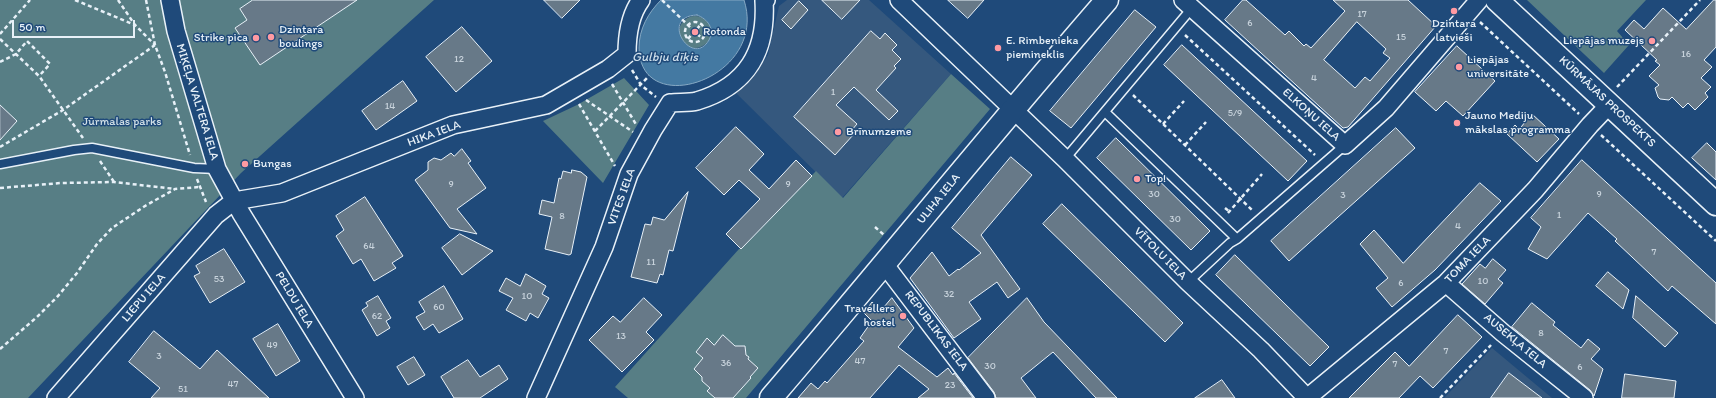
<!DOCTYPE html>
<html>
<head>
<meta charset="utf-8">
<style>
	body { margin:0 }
	#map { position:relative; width:1716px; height:398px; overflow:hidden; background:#1f4a7a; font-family:Itim,sans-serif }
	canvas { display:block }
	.scale { position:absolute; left:12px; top:20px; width:123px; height:18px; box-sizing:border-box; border:2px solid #e8f1f8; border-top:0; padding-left:5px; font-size:12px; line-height:14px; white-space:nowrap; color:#e8f1f8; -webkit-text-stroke:3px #1f4a7a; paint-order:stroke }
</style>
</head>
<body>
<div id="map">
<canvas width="1716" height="398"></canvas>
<div class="scale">50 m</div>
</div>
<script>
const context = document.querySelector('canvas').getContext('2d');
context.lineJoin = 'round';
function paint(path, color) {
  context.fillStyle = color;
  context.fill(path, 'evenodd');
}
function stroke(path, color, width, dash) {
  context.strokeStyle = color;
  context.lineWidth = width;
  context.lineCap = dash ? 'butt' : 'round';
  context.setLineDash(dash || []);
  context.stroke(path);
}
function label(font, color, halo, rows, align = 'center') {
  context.font = font + ' Itim,sans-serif';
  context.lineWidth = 3;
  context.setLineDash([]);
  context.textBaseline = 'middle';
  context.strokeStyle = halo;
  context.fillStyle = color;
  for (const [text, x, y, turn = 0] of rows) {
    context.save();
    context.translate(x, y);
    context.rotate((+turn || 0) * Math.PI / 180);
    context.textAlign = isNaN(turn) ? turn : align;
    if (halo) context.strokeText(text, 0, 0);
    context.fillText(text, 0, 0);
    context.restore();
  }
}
const built = new Path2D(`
	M 787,0 L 869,0 L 951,74 L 842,198 L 736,93 L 752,78 L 768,55 L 779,6 Z
	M 1492,348 L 1552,398 L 1444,398 Z`);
const green = new Path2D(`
	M 0,0 L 434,0 L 241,173 L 28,398 L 0,398 Z
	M 1527,0 L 1646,0 L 1617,31 L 1629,45 L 1604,73 Z
	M679 32a16 16 0 1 1 32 0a16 16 0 1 1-32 0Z
	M 951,74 L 990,109 L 746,398 L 628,398 L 615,387 L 739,249 L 741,249 L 816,171 L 843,198 Z
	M 624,78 L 649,105 L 603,183 L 543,121 L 577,105 Z`);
const water = new Path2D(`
	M 661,0 L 744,0 C 769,78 640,121 639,48 C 639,29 648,13 661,0 ZM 697,15 C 708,19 715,29 709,40 C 692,69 658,16 697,15 Z`);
const building = new Path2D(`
	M 253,0 L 357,0 L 260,65 L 235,28 L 247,20 L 240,9 Z
	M 544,0 L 580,0 L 562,18 Z
	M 822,0 L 860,0 L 842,19 Z
	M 948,0 L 984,0 L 968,18 Z
	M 1243,0 L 1246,0 L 1285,35 L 1289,31 L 1304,46 L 1306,44 L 1311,48 L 1345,11 L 1333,0 L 1408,0 L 1436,26 L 1348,127 L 1343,128 L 1225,20 ZM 1357,22 L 1386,49 L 1383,53 L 1390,58 L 1370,81 L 1365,77 L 1355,88 L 1324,60 Z
	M 1714,0 L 1716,0 L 1716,47 L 1704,60 L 1712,67 L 1701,78 L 1711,87 L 1705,93 L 1708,97 L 1695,110 L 1688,103 L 1683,108 L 1672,97 L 1669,100 L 1660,99 L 1658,97 L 1655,88 L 1659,85 L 1649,76 L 1660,65 L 1655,61 L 1657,60 L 1625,30 L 1634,20 L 1644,29 L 1663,8 L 1686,29 Z
	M 799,1 L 808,10 L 791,29 L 782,20 Z
	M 1135,10 L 1156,27 L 1071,128 L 1050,111 Z
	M 462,27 L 492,61 L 456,92 L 426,57 Z
	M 871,31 L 880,39 L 885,33 L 897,45 L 892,50 L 901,59 L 894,66 L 896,68 L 876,90 L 898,111 L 889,120 L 854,87 L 836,105 L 857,124 L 851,131 L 854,134 L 835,155 L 794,117 Z
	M 1182,45 L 1307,161 L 1288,181 L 1164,65 Z
	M 1457,46 L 1495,81 L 1463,116 L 1446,101 L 1436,111 L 1415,92 Z
	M 403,81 L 417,101 L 376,130 L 362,111 Z
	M 0,105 L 17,121 L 0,140 Z
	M 1532,114 L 1559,139 L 1537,162 L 1507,134 L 1515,125 L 1519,129 Z
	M 736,127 L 764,154 L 749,170 L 769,189 L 796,160 L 812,176 L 741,249 L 726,234 L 760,199 L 739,180 L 724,195 L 696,168 Z
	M 1396,128 L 1415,148 L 1289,261 L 1271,241 Z
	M 1116,138 L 1210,231 L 1191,250 L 1097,158 Z
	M 1707,143 L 1716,152 L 1716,180 L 1692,158 Z
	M 462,149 L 471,161 L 468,163 L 486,188 L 457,209 L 477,234 L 450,228 L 415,180 L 428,170 L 428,162 L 434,158 L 441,160 L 451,153 L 454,156 Z
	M 1011,157 L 1032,175 L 981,235 L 1020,289 L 1008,298 L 997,282 L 969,302 L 981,319 L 954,338 L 910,278 L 932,252 L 949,276 L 958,269 L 959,270 L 981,253 L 952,228 Z
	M 1582,160 L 1716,283 L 1716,324 L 1672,286 L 1668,291 L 1615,241 L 1617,239 L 1588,213 L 1547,259 L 1528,249 L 1541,227 L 1531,218 Z
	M 572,170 L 581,172 L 587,177 L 571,254 L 569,255 L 545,249 L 552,217 L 539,214 L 542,200 L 554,203 L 559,178 L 561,179 L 563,171 L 571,173 Z
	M 1480,183 L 1501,201 L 1435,270 L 1392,307 L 1376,288 L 1388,278 L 1360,244 L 1374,230 L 1403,263 Z
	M 688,192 L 673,251 L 669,250 L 663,275 L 660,274 L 657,283 L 631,277 L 645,224 L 651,225 L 653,217 L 664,220 Z
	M 365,197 L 403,256 L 392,263 L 396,268 L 374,281 L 361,259 L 353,264 L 336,236 L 344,230 L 336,216 Z
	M 1062,204 L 1183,323 L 1165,342 L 1043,224 Z
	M 460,234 L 493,251 L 462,275 L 442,248 Z
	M 224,249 L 245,282 L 210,303 L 194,276 L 200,273 L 196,266 Z
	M 1235,255 L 1329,347 L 1310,366 L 1216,275 Z
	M 1493,259 L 1506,270 L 1498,279 L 1503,283 L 1485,304 L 1462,284 L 1480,264 L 1485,268 Z
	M 1608,272 L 1629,290 L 1623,309 L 1596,286 Z
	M 526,274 L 546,286 L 542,294 L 549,298 L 538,318 L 530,313 L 526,321 L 506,310 L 513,298 L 499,291 L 506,278 L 520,286 Z
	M 444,286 L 463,319 L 439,333 L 433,324 L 424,330 L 416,317 L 425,312 L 419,302 Z
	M 378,296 L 391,318 L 386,321 L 390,328 L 377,336 L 362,310 L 368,306 L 366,303 Z
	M 1636,296 L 1678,333 L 1665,347 L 1633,318 Z
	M 644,298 L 662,315 L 646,332 L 654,340 L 622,372 L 589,340 L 613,316 L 620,322 Z
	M 892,298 L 914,328 L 898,347 L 937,377 L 948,368 L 953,375 L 954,373 L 973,398 L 918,398 L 929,389 L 899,365 L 870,398 L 798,398 L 811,383 L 818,389 L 825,381 L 827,383 L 864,341 L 860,338 L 872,321 L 864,313 L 872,302 L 881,310 Z
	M 1027,298 L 1044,322 L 1117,398 L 1096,398 L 1053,352 L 1021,378 L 1036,398 L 996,398 L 994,392 L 968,358 Z
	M 1532,303 L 1555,322 L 1553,325 L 1581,348 L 1588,339 L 1600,349 L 1591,359 L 1603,369 L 1594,396 L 1590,390 L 1512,327 Z
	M 1458,315 L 1482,337 L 1433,388 L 1420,376 L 1399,398 L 1349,398 L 1395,352 L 1409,366 Z
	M 278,324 L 300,361 L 276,376 L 253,339 Z
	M 154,331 L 200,369 L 217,350 L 269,398 L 151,398 L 160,388 L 129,362 Z
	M 723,335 L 735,346 L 745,346 L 746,355 L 749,357 L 748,359 L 758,368 L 750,377 L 751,378 L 733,398 L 715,398 L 707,391 L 710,388 L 702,381 L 702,377 L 694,369 L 703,358 L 696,352 L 707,338 L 714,345 Z
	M 414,357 L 425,375 L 408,385 L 397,367 Z
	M 468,360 L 480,377 L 499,365 L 508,379 L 480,398 L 454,398 L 441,377 Z
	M 1509,373 L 1542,398 L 1491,398 Z
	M 1625,374 L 1676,381 L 1674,398 L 1622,398 Z
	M 1222,380 L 1235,398 L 1195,398 Z`);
const path = new Path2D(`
	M 75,0 L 135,25
	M 118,0 L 135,25 L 155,45
	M 146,0 L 155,45 L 165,72 L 190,155
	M 662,0 L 692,29
	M 1480,22 L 1579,114
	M685 32a10 10 0 1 1 20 0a10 10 0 1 1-20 0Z
	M 697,29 L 701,24
	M 0,34 L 30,0
	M 697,34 L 702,38
	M 1185,35 L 1315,155
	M 0,39 L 39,76 L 83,138
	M 688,39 L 692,34
	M 0,62 L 16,54 L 27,41 L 50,64 L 39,76
	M 632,70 L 641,85 L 656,97
	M 612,84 L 637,126
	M 1617,87 L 1700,0
	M 1133,95 L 1252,210
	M 586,100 L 633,132
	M 579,104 L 615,166
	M 1163,124 L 1184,101
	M 595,131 L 649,76
	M 1601,135 L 1716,241
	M 1185,145 L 1206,122
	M 0,147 L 63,110 L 155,45
	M 100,161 L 114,182
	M 197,179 L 206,202
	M 0,188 L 61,183 L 114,182 L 175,189
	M 1225,208 L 1230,212
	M 1228,213 L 1262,174
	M 875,227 L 884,235
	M 0,349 L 37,317 L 58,296 L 77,273 L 97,244 L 112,228 L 145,206 L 175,189 L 199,187
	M 1440,398 L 1491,345`);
const service = new Path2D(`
	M 1105,112 L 1237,239
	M 1065,159 L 1192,8
	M 0,164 L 74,150 L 92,148 L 194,168 L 217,169
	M 1188,282 L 1230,243 L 1237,239 L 1345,145`);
const minor = new Path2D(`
	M 170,0 L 176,31 L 217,169 L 241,213 L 355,398
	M 899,0 L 1065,159 L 1188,282 L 1261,350 L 1307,398
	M 1183,0 L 1345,145 L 1386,108 L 1479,0
	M 885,265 L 986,398
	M 1446,283 L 1503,333 L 1584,398
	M 56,398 L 216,215 L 234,201 L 282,193 L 453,125 L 546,105 L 608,69 L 627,54 C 627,36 629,16 641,0
	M 536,398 L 604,247 L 629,174 L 653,130 L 670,103 C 679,102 689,103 697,101 C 747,86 767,51 764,1 L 766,0
	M 1307,398 L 1446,283 L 1535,190 L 1590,125 L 1610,104`);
const secondary = new Path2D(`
	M 1497,0 L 1716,204
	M 771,398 C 884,266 993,131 1107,0`);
const markers = [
	[1454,11,4,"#ff9aa2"],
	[695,32,4,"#ff9aa2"],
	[271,37,4,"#ff9aa2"],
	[256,38,4,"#ff9aa2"],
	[1652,41,4,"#ff9aa2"],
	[998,48,4,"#ff9aa2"],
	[1459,67,4,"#ff9aa2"],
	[1457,123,4,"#ff9aa2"],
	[838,132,4,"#ff9aa2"],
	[245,164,4,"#ff9aa2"],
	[1137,179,4,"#ff9aa2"],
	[903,316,4,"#ff9aa2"]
];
const numberNames = [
	["17",1362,14],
	["6",1250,23],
	["15",1401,37],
	["16",1686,54],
	["12",459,59],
	["4",1314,78],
	["1",833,92],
	["14",390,106],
	["5/9",1235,113],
	["9",451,184],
	["9",788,184],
	["30",1154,194],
	["9",1599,194],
	["3",1343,195],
	["1",1559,215],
	["8",562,216],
	["30",1175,219],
	["4",1458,226],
	["64",369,246],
	["7",1654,252],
	["11",651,262],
	["53",219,279],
	["10",1483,281],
	["6",1401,283],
	["32",949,294],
	["10",527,296],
	["60",439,307],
	["62",377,316],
	["8",1541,333],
	["13",621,336],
	["49",272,345],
	["7",1446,351],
	["3",159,356],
	["47",860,361],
	["36",726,363],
	["7",1395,364],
	["30",990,366],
	["6",1580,367],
	["47",233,384],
	["23",950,385],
	["51",183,389]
];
const poiNames = [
	["Dzintara",1454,24,"center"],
	["latvieši",1454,38,"center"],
	["Dzintara",279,30],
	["boulings",279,44],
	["Rotonda",703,32],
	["Strike pica",248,38,"right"],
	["E. Rimbenieka",1006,41],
	["piemineklis",1006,55],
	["Liepājas muzejs",1644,41,"right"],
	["Liepājas",1467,60],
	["universitāte",1467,74],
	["Jauno Mediju",1465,116],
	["mākslas programma",1465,130],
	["Brīnumzeme",846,132],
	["Bungas",253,164],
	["Top!",1145,179],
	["Travellers",895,309,"right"],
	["hostel",895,323,"right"]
];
const streetNames = [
	["MIĶEĻA VALTERA IELA",197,102,73],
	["KŪRMĀJAS PROSPEKTS",1607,102,43],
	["ELKOŅU IELA",1311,115,42],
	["HIKA IELA",434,134,-20],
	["VITES IELA",622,197,-70],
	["ULIHA IELA",939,199,-51],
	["VĪTOLU IELA",1160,254,45],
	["TOMA IELA",1468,260,-46],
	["LIEPU IELA",144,298,-49],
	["PELDU IELA",294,300,59],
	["REPUBLIKAS IELA",936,331,53],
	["AUSEKĻA IELA",1515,341,40]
];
const parkNames = [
	["Jūrmalas parks",122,122]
];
const waterNames = [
	["Gulbju dīķis",665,58]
];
paint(built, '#35587e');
paint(green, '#577e85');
paint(water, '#4479a2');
stroke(water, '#86a9c4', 1);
paint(building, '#677988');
stroke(building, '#e8f1f8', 1);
stroke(service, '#e8f1f8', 11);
stroke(minor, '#e8f1f8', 20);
stroke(secondary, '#e8f1f8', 25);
stroke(path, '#e8f1f8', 2.5, [4, 3]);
stroke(service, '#1f4a7a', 8);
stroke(minor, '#1f4a7a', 17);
stroke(secondary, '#1f4a7a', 22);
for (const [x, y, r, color] of markers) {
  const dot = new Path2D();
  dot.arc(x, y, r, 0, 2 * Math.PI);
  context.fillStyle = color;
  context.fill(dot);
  stroke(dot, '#1f4a7a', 1.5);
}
label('10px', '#c8d3dc', null, numberNames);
label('12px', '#e8f1f8', '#1f4a7a', poiNames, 'left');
label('12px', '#e8f1f8', '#1f4a7a', streetNames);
label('12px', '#d2e0e7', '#1f4a7a', parkNames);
label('italic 13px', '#cfdfeb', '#1f4a7a', waterNames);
</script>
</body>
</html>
